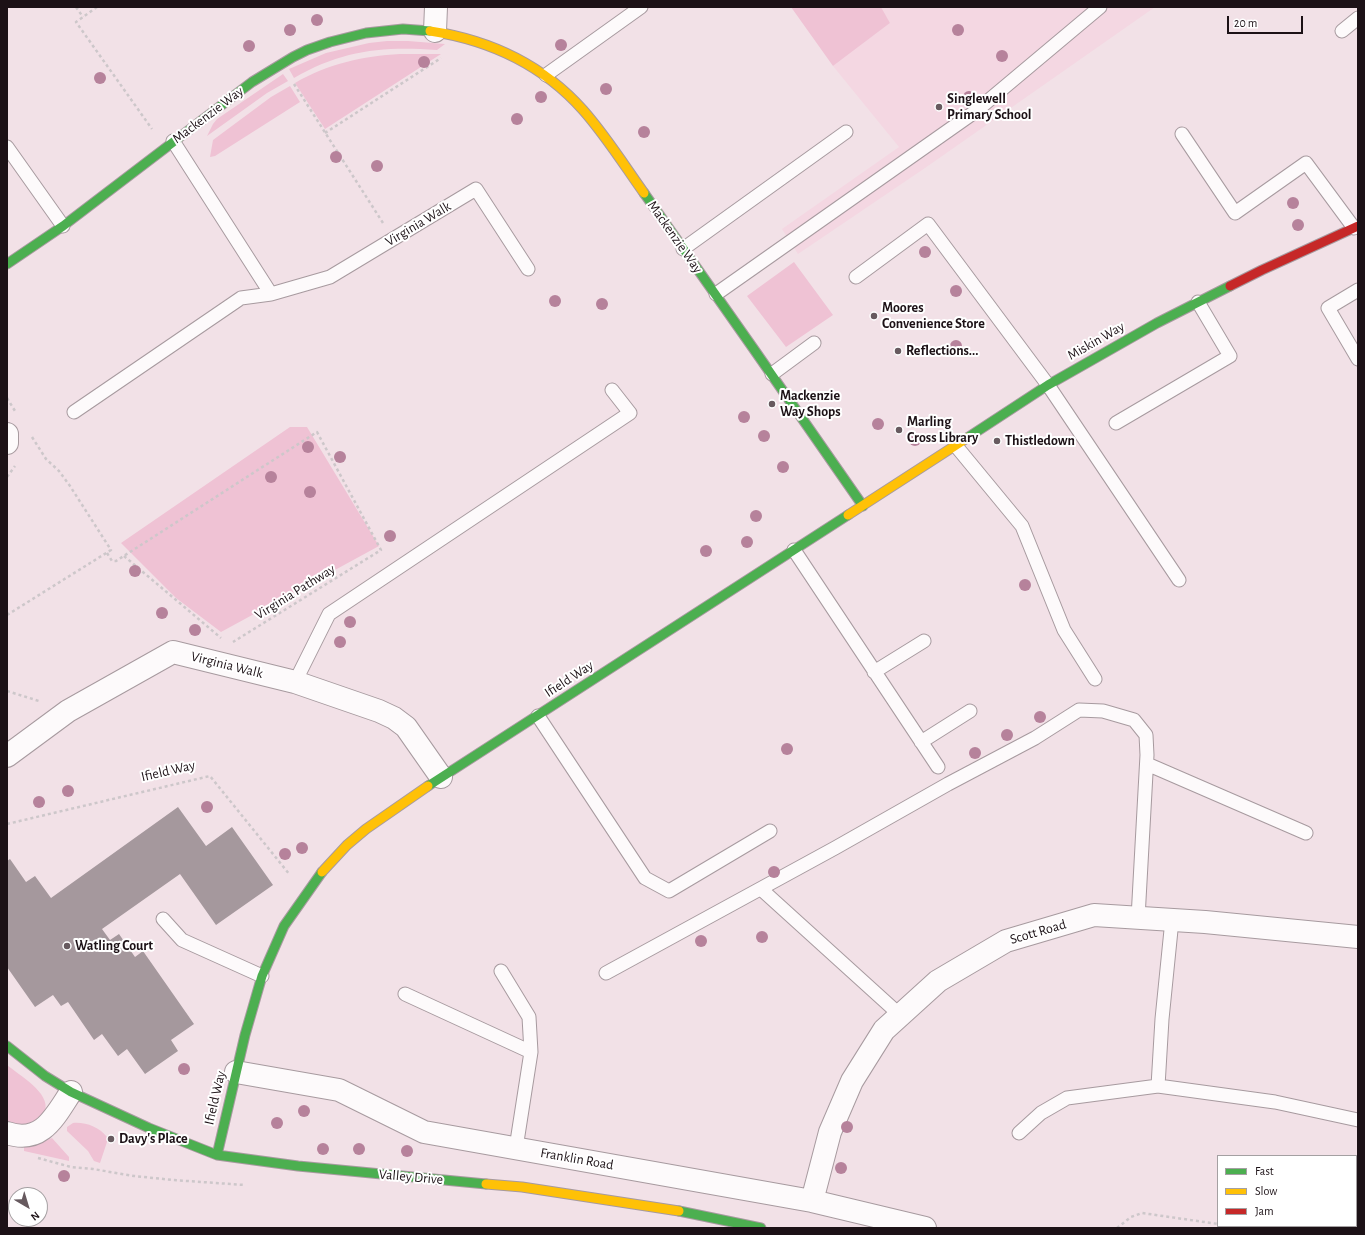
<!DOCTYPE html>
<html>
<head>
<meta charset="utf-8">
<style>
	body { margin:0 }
	#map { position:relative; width:1365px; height:1235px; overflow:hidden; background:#f2e1e7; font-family:"Alegreya Sans",sans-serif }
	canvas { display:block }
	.frame { position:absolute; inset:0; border:8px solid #1c1116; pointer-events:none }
	.legend { position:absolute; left:1217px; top:1155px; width:140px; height:72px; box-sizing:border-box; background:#fff; border:1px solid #a4a0a2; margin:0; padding:5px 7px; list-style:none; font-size:12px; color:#1c1116 }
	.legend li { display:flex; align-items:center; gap:8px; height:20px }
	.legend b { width:20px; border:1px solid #a4a0a2 }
	.north { position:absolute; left:8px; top:1187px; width:40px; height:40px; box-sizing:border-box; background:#fff; border:1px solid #a4a0a2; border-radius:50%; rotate:142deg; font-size:11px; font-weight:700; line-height:16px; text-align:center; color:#1c1116 }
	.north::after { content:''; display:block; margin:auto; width:14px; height:18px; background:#675a5f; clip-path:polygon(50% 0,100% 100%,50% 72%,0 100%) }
	.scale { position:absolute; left:1227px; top:16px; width:76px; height:18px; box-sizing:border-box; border:2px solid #1c1116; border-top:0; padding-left:5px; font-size:12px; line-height:14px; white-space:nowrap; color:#1c1116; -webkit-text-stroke:3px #fff; paint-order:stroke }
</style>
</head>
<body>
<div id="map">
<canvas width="1365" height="1235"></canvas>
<div class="frame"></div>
<ul class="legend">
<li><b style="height:5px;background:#4caf50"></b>Fast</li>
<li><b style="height:5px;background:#ffc107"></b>Slow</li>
<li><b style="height:5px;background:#c62828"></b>Jam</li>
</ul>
<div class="north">N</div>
<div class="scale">20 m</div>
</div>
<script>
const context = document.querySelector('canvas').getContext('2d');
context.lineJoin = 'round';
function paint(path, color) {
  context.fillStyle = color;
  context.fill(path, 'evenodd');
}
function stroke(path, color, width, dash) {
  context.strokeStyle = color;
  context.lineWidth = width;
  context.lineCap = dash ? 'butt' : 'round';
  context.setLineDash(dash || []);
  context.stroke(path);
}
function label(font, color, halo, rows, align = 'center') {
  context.font = font + ' "Alegreya Sans",sans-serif';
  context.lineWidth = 4;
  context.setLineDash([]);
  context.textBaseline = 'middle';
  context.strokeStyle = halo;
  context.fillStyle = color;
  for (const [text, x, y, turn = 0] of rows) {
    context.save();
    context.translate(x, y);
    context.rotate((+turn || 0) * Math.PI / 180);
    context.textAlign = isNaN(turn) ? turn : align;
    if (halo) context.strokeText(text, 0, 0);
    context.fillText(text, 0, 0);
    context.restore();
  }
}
const built = new Path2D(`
	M 881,7 L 1155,7 L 925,168 L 798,254 L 782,229 L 899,147 L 833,66 L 890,23 Z`);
const green = new Path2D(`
	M 791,7 L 881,7 L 890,23 L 833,66 Z
	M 387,41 L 408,41 L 445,44 L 437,50 C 383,46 342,50 294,78 L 289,69 L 326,53 L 369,43 Z
	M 400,54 L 441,54 L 325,129 L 295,83 C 327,64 363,56 400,54 Z
	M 283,74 L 288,81 L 267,93 L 207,136 L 213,124 L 217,119 Z
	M 290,86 L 300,102 L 215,156 L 210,157 L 213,140 L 271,97 Z
	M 794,262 L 833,315 L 786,347 L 747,296 Z
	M 290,427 L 307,427 L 379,546 L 221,632 L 176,598 L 121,543 Z
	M 7,1065 C 19,1075 51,1093 45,1111 C 43,1116 37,1122 34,1126 L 7,1124 Z
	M 73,1123 C 86,1122 99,1127 107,1137 L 107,1142 L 100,1163 L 94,1161 L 88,1151 L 67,1131 L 67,1127 Z
	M 52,1138 L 69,1157 L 69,1161 L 24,1151 L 24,1147 L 38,1144 Z`);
const building = new Path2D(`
	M 178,807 L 206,846 L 232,827 L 273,885 L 216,925 L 180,874 L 102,929 L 110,940 L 119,934 L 135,957 L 143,951 L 194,1024 L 171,1040 L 178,1051 L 145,1074 L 127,1049 L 118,1056 L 102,1034 L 94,1040 L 68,1002 L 61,1006 L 53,995 L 35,1007 L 7,967 L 7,861 L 10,859 L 26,882 L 35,876 L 51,898 Z`);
const path = new Path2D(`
	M 76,7 L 83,17
	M 97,7 L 76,22 L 152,129
	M 294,84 L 383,223
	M 325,133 L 441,58
	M 7,398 L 15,411
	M 7,477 L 15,466
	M 107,553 L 112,561 L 116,561 L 317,432 L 381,550 L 233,642
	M 124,556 L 221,638
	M 7,615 L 111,550 L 70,486 L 59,471 L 46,459 L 32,437
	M 7,691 L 39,701
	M 7,824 L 210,776 L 290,875
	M 38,1158 L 71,1167 L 93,1169 L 134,1176 L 173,1180 L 245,1185
	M 1232,1226 L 1246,1228
	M 1117,1228 L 1131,1217 L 1142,1213 L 1218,1224`);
const lane = new Path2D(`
	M 1342,31 L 1358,18
	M 546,75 L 641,7
	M 1182,134 L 1235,213 L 1306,163 L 1354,228
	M 173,141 L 271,294 L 330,277 L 476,189 L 528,269
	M 7,147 L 63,226
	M 683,249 L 846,132
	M 856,277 L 928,224 L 1048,385 L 1179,580
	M 1358,290 L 1328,308 L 1358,359
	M 716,294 L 976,111 L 1100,7
	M 772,374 L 814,343
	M 74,412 L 241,298 L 271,294
	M 1116,423 L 1230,356 L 1198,302
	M 956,446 L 1022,526 L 1064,630 L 1095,679
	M 794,550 L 938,767
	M 874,672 L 924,641
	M 295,682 L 329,614 L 630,413 L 612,390
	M 538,716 L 645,878 L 669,891 L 770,831
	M 921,742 L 970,711
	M 1147,764 L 1306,833
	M 761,889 L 900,1015
	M 163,919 L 182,940 L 262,976
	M 501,971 L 529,1017 L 531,1052 L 516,1148
	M 606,973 L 835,848 L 948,784 L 1035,738 L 1079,710 L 1103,711 L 1134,720 L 1146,735 L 1147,755 L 1138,918
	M 405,994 L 531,1052
	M 1158,1086 L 1162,1019 L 1172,920
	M 1019,1133 L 1041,1113 L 1067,1098 L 1158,1086 L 1275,1102 L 1358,1120`);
const street = new Path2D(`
	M 435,31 L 436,7
	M 7,434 L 7,443
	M 7,756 L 68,711 L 173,652 L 295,682 L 379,711 L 394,718 L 406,727 L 441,777
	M 236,1072 L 339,1090 L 424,1132 L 812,1201 L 925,1228
	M 7,1133 C 42,1145 55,1116 71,1092
	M 812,1201 L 830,1132 L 852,1081 L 884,1030 L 938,981 L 1006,941 L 1094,915 L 1205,922 L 1358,937`);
const fast = new Path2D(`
	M 644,193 L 753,348 L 863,506
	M 7,264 L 63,226 L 252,82 L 293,57 L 307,50 L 330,42 L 366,33 L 403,29 L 430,31
	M 967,438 L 1048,385 L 1157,323 L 1230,286
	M 428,786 L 848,515
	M 7,1046 L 45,1076 L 71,1092 L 149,1128 L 217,1155 L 298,1166 L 486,1184
	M 217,1155 L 245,1035 L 262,976 L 284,926 L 322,872
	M 679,1211 L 761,1228`);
const slow = new Path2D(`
	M 430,31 C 489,40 543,65 583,110 C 606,136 624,165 644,193
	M 848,515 L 967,438
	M 322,872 L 347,845 L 366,829 L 428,786
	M 486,1184 L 522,1187 L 679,1211`);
const jam = new Path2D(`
	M 1230,286 L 1262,270 L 1358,226`);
const trees = [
	[317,20],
	[290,30],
	[958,30],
	[561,45],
	[249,46],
	[1002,56],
	[424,62],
	[100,78],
	[606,89],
	[541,97],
	[969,97],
	[517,119],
	[644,132],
	[336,157],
	[377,166],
	[1293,203],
	[1298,225],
	[925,252],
	[956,291],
	[555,301],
	[602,304],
	[956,346],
	[744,417],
	[878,424],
	[764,436],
	[915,440],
	[308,447],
	[340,457],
	[783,467],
	[271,477],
	[310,492],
	[756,516],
	[390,536],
	[747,542],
	[706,551],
	[135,571],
	[1025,585],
	[162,613],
	[350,622],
	[195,630],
	[340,642],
	[1040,717],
	[1007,735],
	[787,749],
	[975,753],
	[68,791],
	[39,802],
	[207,807],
	[302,848],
	[285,854],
	[774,872],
	[762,937],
	[701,941],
	[184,1069],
	[304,1111],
	[277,1123],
	[847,1127],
	[323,1149],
	[359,1149],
	[407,1151],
	[841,1168],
	[64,1176]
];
const markers = [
	[939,107,4,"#675a5f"],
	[874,316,4,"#675a5f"],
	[898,351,4,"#675a5f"],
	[772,404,4,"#675a5f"],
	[899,430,4,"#675a5f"],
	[997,441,4,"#675a5f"],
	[67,946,4,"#675a5f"],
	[111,1139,4,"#675a5f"]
];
const poiNames = [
	["Singlewell",947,99],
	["Primary School",947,115],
	["Moores",882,308],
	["Convenience Store",882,324],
	["Reflections...",906,351],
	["Mackenzie",780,396],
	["Way Shops",780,412],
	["Marling",907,422],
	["Cross Library",907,438],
	["Thistledown",1005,441],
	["Watling Court",75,946],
	["Davy's Place",119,1139]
];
const streetNames = [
	["Mackenzie Way",208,115,-37],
	["Virginia Walk",418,224,-31],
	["Mackenzie Way",675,237,55],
	["Miskin Way",1096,341,-30],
	["Virginia Pathway",295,592,-32],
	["Virginia Walk",227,665,14],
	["Ifield Way",569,679,-33],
	["Ifield Way",168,771,-13],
	["Scott Road",1038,932,-16],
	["Ifield Way",215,1098,-77],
	["Franklin Road",577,1159,10],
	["Valley Drive",411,1177,5]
];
paint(built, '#f4d7e2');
paint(green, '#efc2d4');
paint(building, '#a5989d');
stroke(lane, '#a79a9f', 15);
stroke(street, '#a79a9f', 24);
stroke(fast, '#a79a9f', 11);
stroke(slow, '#a79a9f', 11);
stroke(jam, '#a79a9f', 11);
stroke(path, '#cdc7ca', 2.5, [3, 3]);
stroke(lane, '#fdfafb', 13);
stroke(street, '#fdfafb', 22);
stroke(fast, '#4caf50', 9);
stroke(slow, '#ffc107', 9);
stroke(jam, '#c62828', 9);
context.fillStyle = '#b6829b';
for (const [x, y] of trees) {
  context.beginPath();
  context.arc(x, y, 6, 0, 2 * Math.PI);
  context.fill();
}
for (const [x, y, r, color] of markers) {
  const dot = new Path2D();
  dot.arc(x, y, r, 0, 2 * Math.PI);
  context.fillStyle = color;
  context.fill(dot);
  stroke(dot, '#fff', 1.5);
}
label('bold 14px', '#1c1116', '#fff', poiNames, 'left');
label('14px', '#1c1116', '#fff', streetNames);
</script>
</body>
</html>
